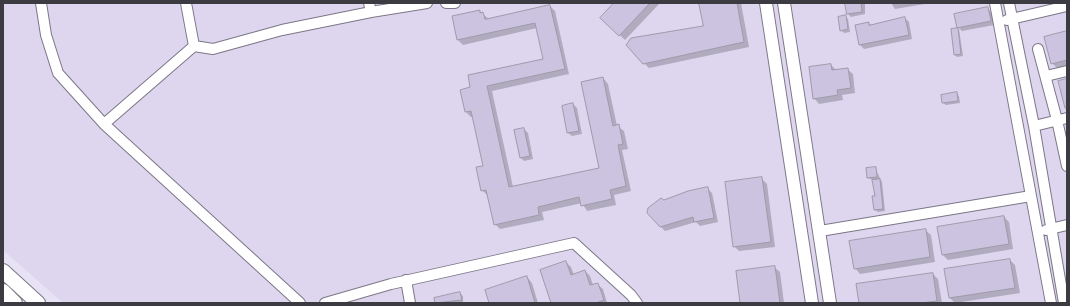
<!DOCTYPE html>
<html>
<head>
<meta charset="utf-8">
<style>
	body { margin:0 }
	#map { position:relative; width:1070px; height:306px; overflow:hidden; background:#e7e3f5; font-family:Bitter,serif }
	canvas { display:block }
	.frame { position:absolute; inset:0; border:4px solid #3d3b42; pointer-events:none }
</style>
</head>
<body>
<div id="map">
<canvas width="1070" height="306"></canvas>
<div class="frame"></div>
</div>
<script>
const context = document.querySelector('canvas').getContext('2d');
context.lineJoin = 'round';
function paint(path, color) {
  context.fillStyle = color;
  context.fill(path, 'evenodd');
}
function stroke(path, color, width, dash) {
  context.strokeStyle = color;
  context.lineWidth = width;
  context.lineCap = dash ? 'butt' : 'round';
  context.setLineDash(dash || []);
  context.stroke(path);
}
const built = new Path2D(`
	M 3,3 L 1067,3 L 1067,303 L 63,303 L 3,250 Z`);
const shadow = new Path2D(`
	M 616,3 L 660,3 L 625,40 L 601,18 Z
	M 700,3 L 741,3 L 749,47 L 649,68 L 644,63 L 704,26 Z
	M 846,3 L 865,3 L 865,14 L 851,17 L 848,14 Z
	M 891,3 L 931,3 L 895,9 Z
	M 550,6 L 555,11 L 569,74 L 492,91 L 513,187 L 600,168 L 603,78 L 608,84 L 617,126 L 624,131 L 628,149 L 622,150 L 631,191 L 614,195 L 616,205 L 587,211 L 582,203 L 542,212 L 544,220 L 500,229 L 495,224 L 487,195 L 482,190 L 484,167 L 473,117 L 471,117 L 466,112 L 461,90 L 544,59 L 537,28 L 463,45 L 458,40 L 453,17 L 479,11 L 489,19 Z
	M 987,8 L 991,12 L 994,25 L 962,31 L 958,27 Z
	M 845,16 L 848,19 L 850,32 L 844,33 L 841,30 Z
	M 905,18 L 909,22 L 912,39 L 864,49 L 860,45 L 856,25 L 868,23 L 871,25 Z
	M 959,29 L 963,56 L 957,57 L 955,55 L 952,30 Z
	M 1067,32 L 1067,66 L 1057,68 L 1052,63 Z
	M 831,65 L 836,70 L 847,69 L 853,74 L 855,93 L 842,95 L 843,100 L 819,104 L 814,98 Z
	M 956,93 L 959,96 L 960,103 L 946,105 L 943,103 Z
	M 573,104 L 577,108 L 582,134 L 572,136 L 568,133 Z
	M 524,129 L 528,133 L 533,159 L 524,161 L 520,157 Z
	M 875,168 L 882,182 L 885,211 L 878,212 L 875,210 L 876,197 L 873,180 L 868,178 Z
	M 762,179 L 767,184 L 775,247 L 739,251 L 734,246 Z
	M 707,188 L 712,193 L 718,222 L 700,226 L 696,222 L 665,231 L 660,226 L 664,201 Z
	M 1004,217 L 1009,222 L 1013,249 L 948,260 L 943,255 Z
	M 925,230 L 931,235 L 935,262 L 860,274 L 855,268 Z
	M 1010,260 L 1015,265 L 1020,293 L 955,303 L 950,298 L 946,270 Z
	M 566,262 L 571,267 L 574,275 L 585,271 L 590,276 L 593,285 L 597,284 L 603,289 L 607,303 L 552,303 Z
	M 774,267 L 780,272 L 784,303 L 741,303 Z
	M 933,274 L 938,279 L 942,303 L 860,303 Z
	M 527,277 L 532,283 L 538,303 L 490,303 Z
	M 460,293 L 463,296 L 463,303 L 436,303 L 435,298 Z`);
const building = new Path2D(`
	M 614,3 L 650,3 L 619,36 L 600,18 Z
	M 699,3 L 737,3 L 744,42 L 643,64 L 626,45 L 631,38 L 703,26 Z
	M 845,3 L 861,3 L 862,12 L 847,14 Z
	M 550,5 L 565,69 L 487,86 L 509,187 L 599,168 L 581,82 L 603,77 L 613,126 L 619,124 L 623,144 L 618,145 L 626,186 L 610,190 L 612,199 L 581,206 L 579,197 L 538,207 L 539,215 L 494,225 L 486,190 L 481,191 L 476,167 L 483,166 L 471,111 L 465,112 L 460,90 L 470,87 L 468,75 L 543,59 L 535,23 L 457,40 L 452,16 L 480,10 L 480,13 L 483,12 L 485,19 Z
	M 988,7 L 991,21 L 957,28 L 954,14 Z
	M 846,15 L 848,29 L 840,31 L 838,17 Z
	M 905,17 L 909,35 L 859,45 L 855,25 L 869,22 L 869,25 Z
	M 958,28 L 961,54 L 954,55 L 951,29 Z
	M 1067,31 L 1067,60 L 1051,64 L 1044,37 Z
	M 831,64 L 832,70 L 848,68 L 851,88 L 837,90 L 838,95 L 813,99 L 809,67 Z
	M 1067,79 L 1067,108 L 1065,108 L 1058,81 Z
	M 957,92 L 958,101 L 942,103 L 941,95 Z
	M 573,103 L 579,131 L 567,133 L 562,106 Z
	M 524,128 L 530,156 L 520,158 L 514,130 Z
	M 876,167 L 877,177 L 867,178 L 866,168 Z
	M 762,177 L 771,242 L 733,247 L 725,182 Z
	M 880,179 L 883,209 L 874,210 L 872,196 L 875,196 L 872,180 Z
	M 708,187 L 714,218 L 694,222 L 693,217 L 660,227 L 647,213 L 648,208 L 661,198 L 664,200 L 688,191 Z
	M 1004,216 L 1009,244 L 942,255 L 937,227 Z
	M 926,229 L 930,257 L 854,269 L 849,241 Z
	M 1010,259 L 1015,288 L 949,298 L 944,269 Z
	M 566,261 L 571,275 L 585,270 L 590,285 L 598,283 L 604,300 L 596,303 L 551,303 L 540,270 Z
	M 775,266 L 780,303 L 740,303 L 736,271 Z
	M 933,273 L 937,301 L 921,303 L 859,303 L 856,284 Z
	M 527,276 L 535,303 L 489,303 L 485,290 Z
	M 460,292 L 462,300 L 435,303 L 434,298 Z`);
const minor = new Path2D(`
	M 41,3 L 46,35 L 58,73 L 104,124 L 194,46
	M 186,3 L 194,46 L 213,49 L 282,30 L 371,12
	M 369,3 L 371,12 L 427,3
	M 446,3 L 455,3
	M 995,3 L 1051,303
	M 1009,3 L 1034,126 L 1064,303
	M 1007,20 L 1067,6
	M 1038,49 L 1057,120 L 1067,166
	M 1046,76 L 1067,71
	M 104,124 L 300,303
	M 1034,126 L 1067,118
	M 1046,230 L 1067,225
	M 820,231 L 1031,196
	M 406,280 L 410,303
	M 325,303 L 391,284 L 574,243 L 631,295 L 637,303`);
const major = new Path2D(`
	M 766,3 L 812,303
	M 784,3 L 830,303`);
const highway = new Path2D(`
	M 3,271 L 38,303
	M 3,291 L 15,303`);
paint(built, '#ddd6ee');
paint(shadow, '#0003');
paint(building, '#ccc3e1');
stroke(building, '#9f9bab', 1);
stroke(minor, '#7c7787', 12);
stroke(major, '#7c7787', 14);
stroke(highway, '#7c7787', 16);
stroke(minor, '#fff', 10);
stroke(major, '#fff', 12);
stroke(highway, '#fff', 14);
</script>
</body>
</html>
